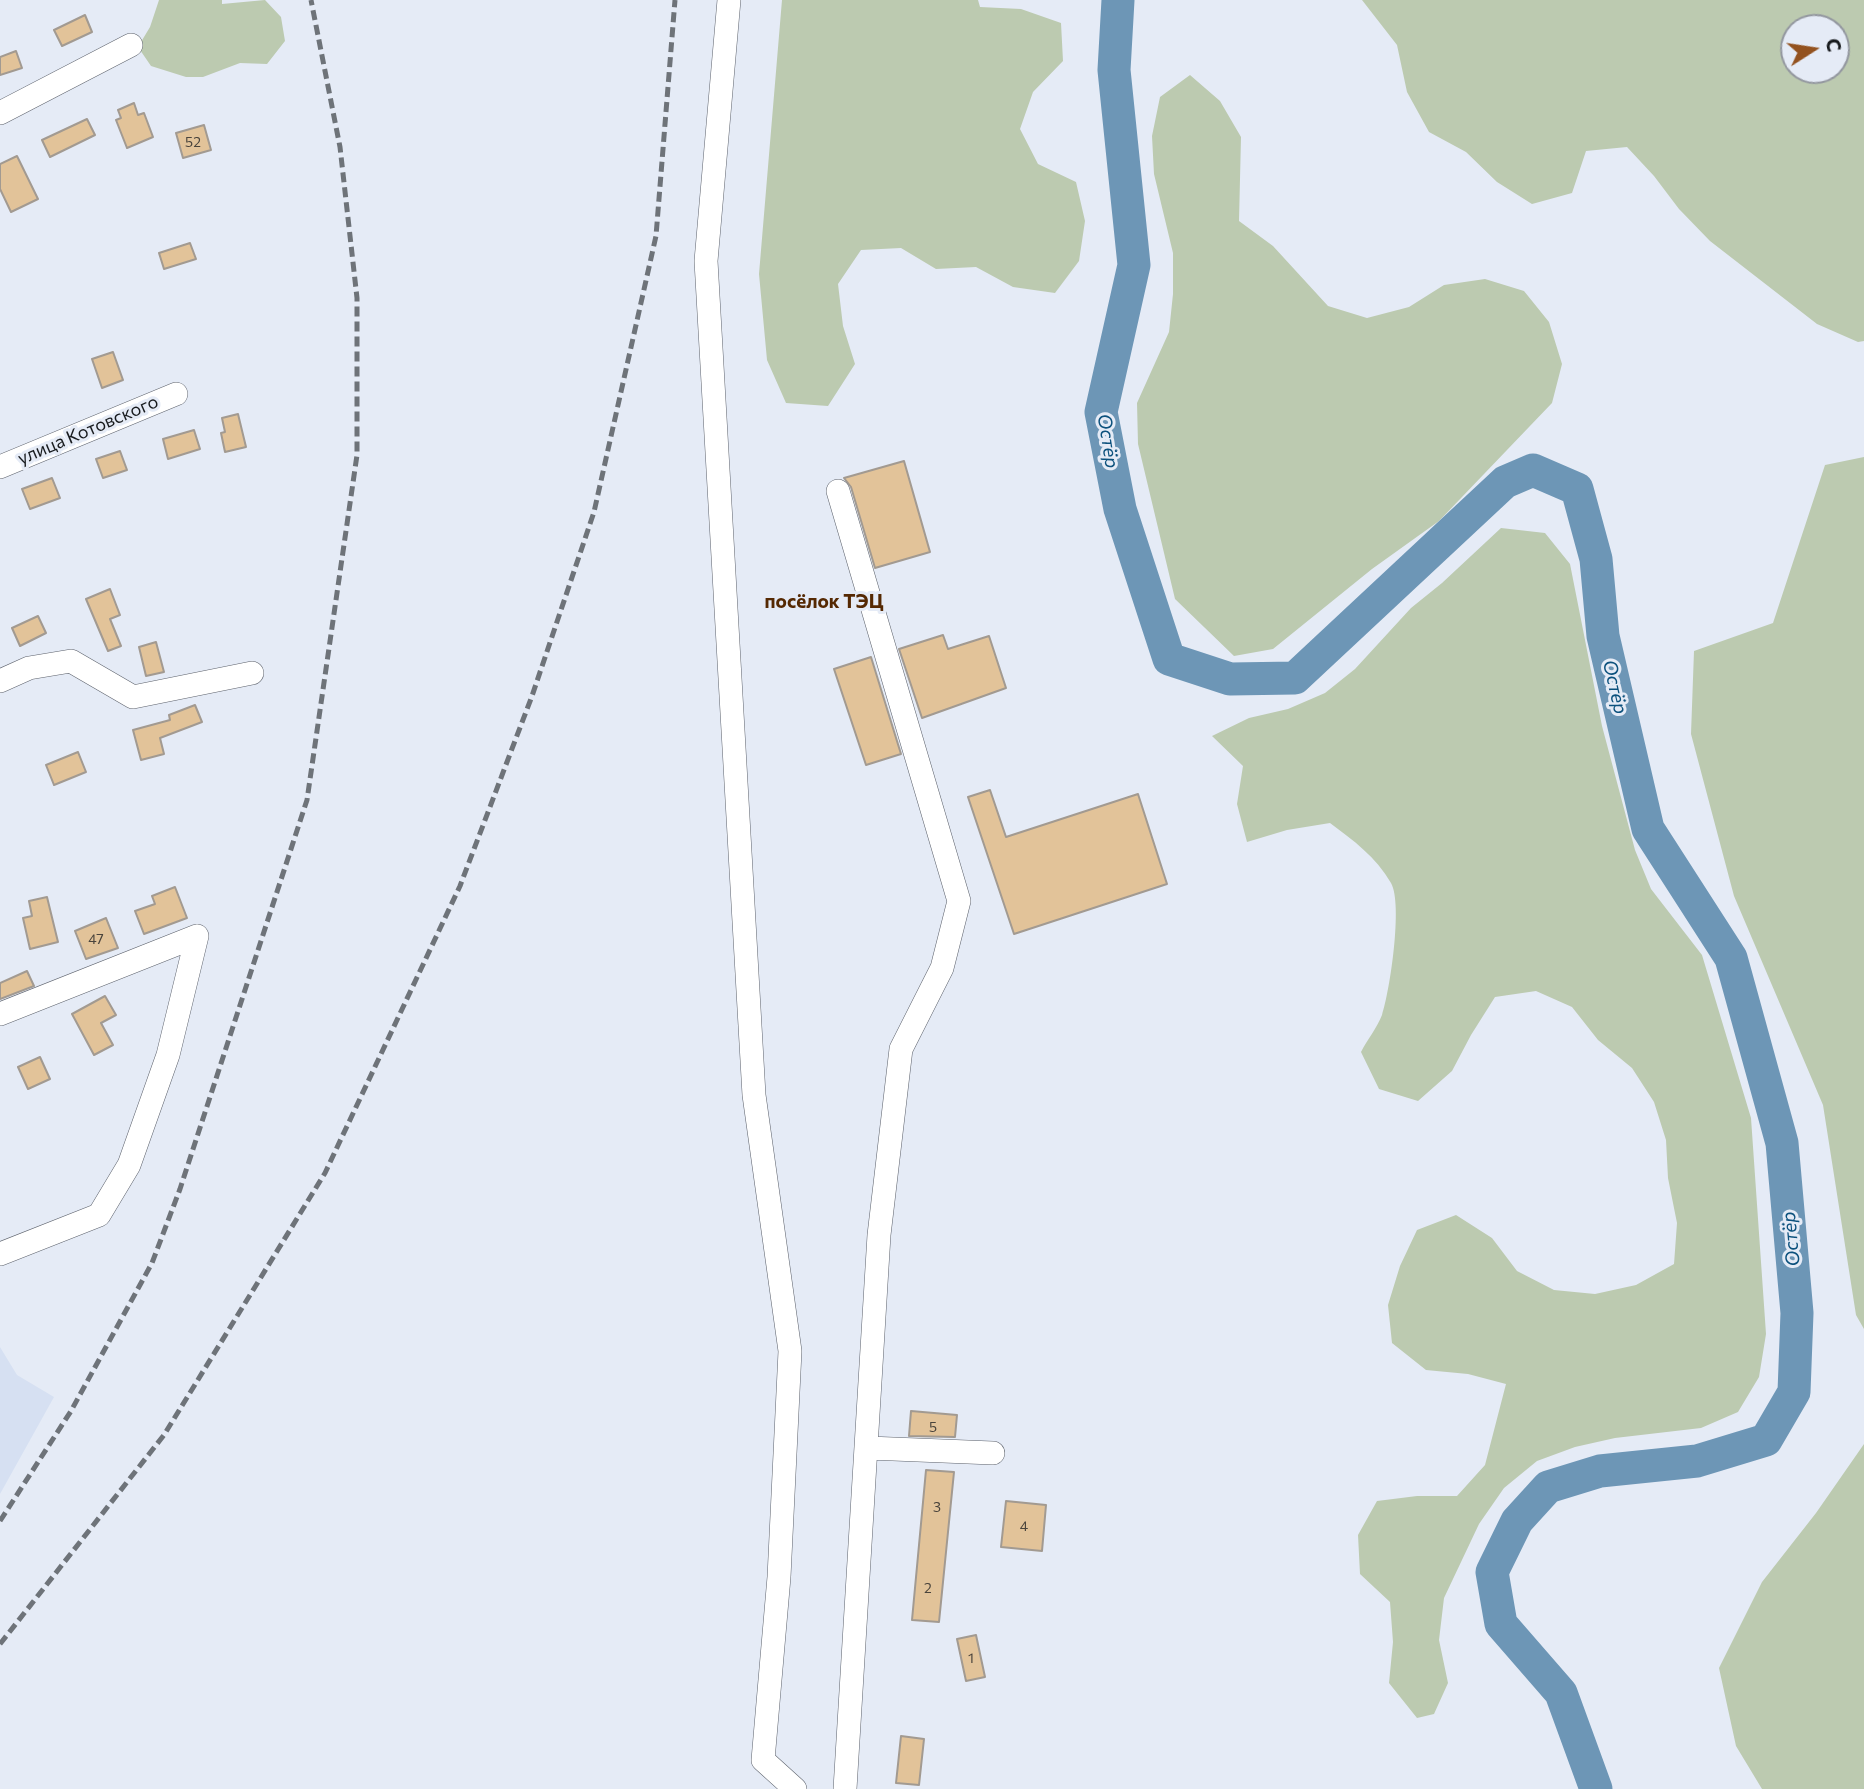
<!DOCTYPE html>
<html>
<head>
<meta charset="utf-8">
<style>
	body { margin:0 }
	#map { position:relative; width:1864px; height:1789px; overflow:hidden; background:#e5ebf6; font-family:Commissioner,sans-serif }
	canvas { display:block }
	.north { position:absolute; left:1780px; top:14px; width:70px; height:70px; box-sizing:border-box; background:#e5ebf6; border:2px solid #93979f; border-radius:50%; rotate:78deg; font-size:19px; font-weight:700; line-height:28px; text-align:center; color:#171a1d }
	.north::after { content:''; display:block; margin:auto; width:24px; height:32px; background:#93521f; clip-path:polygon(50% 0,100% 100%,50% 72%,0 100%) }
</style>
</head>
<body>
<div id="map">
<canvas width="1864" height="1789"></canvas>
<div class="north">С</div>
</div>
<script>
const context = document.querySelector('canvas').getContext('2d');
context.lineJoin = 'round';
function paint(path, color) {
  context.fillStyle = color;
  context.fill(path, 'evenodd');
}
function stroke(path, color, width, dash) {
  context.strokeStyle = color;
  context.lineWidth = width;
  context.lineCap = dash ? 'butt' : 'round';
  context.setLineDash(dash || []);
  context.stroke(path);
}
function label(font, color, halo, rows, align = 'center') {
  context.font = font + ' Commissioner,sans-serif';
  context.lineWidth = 6;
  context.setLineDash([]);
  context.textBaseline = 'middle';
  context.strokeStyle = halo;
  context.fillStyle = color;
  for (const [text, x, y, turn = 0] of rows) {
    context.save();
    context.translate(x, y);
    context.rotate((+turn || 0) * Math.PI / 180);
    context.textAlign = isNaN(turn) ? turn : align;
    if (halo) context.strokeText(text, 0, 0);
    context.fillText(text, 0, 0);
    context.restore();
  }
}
const built = new Path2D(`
	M 0,1347 L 17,1375 L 54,1397 L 0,1494 Z`);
const green = new Path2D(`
	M 159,0 L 222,0 L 222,4 L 265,0 L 281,17 L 285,41 L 267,64 L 240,63 L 203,77 L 186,77 L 151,66 L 138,47 L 150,27 Z
	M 782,0 L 978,0 L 980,7 L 1021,9 L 1061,23 L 1063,61 L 1033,92 L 1020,129 L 1038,164 L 1076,182 L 1085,221 L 1079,261 L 1055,293 L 1013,287 L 976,267 L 936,269 L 901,248 L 861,250 L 838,284 L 843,326 L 855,364 L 828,406 L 786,403 L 767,360 L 759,274 Z
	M 1362,0 L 1864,0 L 1864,341 L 1858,342 L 1817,324 L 1710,241 L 1679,209 L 1654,176 L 1627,147 L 1586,151 L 1572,193 L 1532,204 L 1497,182 L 1466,152 L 1429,132 L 1407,92 L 1397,45 ZM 1794,28 L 1836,28 L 1836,70 L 1794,70 Z
	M 1190,75 L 1220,101 L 1241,137 L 1239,221 L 1273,246 L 1328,306 L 1367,318 L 1409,307 L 1444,285 L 1485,279 L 1524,291 L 1549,322 L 1562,364 L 1552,403 L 1439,521 L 1372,569 L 1273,649 L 1234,656 L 1175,599 L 1138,444 L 1137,403 L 1169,332 L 1173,294 L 1173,253 L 1154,174 L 1152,136 L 1160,97 Z
	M 1864,457 L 1864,1329 L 1856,1315 L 1823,1105 L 1734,896 L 1691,734 L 1694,651 L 1773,623 L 1825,465 Z
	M 1501,528 L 1545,533 L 1570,564 L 1602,726 L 1635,850 L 1651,889 L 1702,955 L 1751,1118 L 1766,1334 L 1759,1377 L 1738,1412 L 1701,1428 L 1615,1438 L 1575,1447 L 1537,1461 L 1504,1488 L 1479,1524 L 1444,1598 L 1439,1640 L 1448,1683 L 1434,1714 L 1417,1718 L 1389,1683 L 1393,1642 L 1390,1602 L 1360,1574 L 1358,1535 L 1377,1501 L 1417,1496 L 1457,1496 L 1485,1465 L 1506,1384 L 1468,1374 L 1426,1370 L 1392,1343 L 1388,1305 L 1400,1266 L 1417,1230 L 1456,1215 L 1492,1238 L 1517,1271 L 1554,1290 L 1595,1294 L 1636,1285 L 1674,1264 L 1677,1223 L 1668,1178 L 1666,1140 L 1654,1102 L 1632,1068 L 1598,1040 L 1572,1007 L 1536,991 L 1495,997 L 1471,1035 L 1452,1071 L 1418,1101 L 1379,1089 L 1361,1052 C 1367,1040 1377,1028 1382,1015 C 1390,991 1403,904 1391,883 C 1376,857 1353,840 1330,823 L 1287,830 L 1247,842 L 1237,804 L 1243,766 L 1212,736 L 1249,718 L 1288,709 L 1325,693 L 1355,669 L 1411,608 L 1442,583 Z
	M 1864,1444 L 1864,1789 L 1762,1789 L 1736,1746 L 1719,1668 L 1762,1582 L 1816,1513 Z`);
const river = new Path2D(`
	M 1118,0 L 1114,70 L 1134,265 L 1101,412 L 1120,509 L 1169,659 L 1230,679 L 1295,678 L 1505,482 L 1533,470 L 1577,489 L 1596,559 L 1603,636 L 1648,829 L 1731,958 L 1782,1143 L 1797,1313 L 1794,1392 L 1766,1440 L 1697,1461 L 1600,1471 L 1548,1487 L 1517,1521 L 1492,1572 L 1501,1624 L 1561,1693 L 1596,1789`);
const building = new Path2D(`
	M 85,15 L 92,32 L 62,46 L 54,30 Z
	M 16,51 L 22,68 L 0,75 L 0,57 Z
	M 134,103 L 138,115 L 144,113 L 153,137 L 127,148 L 116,120 L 121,118 L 118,110 Z
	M 87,119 L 95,135 L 50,157 L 42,140 Z
	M 204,125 L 211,150 L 183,158 L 176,133 Z
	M 17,156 L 38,199 L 11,212 L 0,189 L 0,164 Z
	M 190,243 L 196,259 L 164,269 L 159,253 Z
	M 113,352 L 123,380 L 102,388 L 92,359 Z
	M 238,414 L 246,447 L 225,452 L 221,433 L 225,432 L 222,418 Z
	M 194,430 L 200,449 L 168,459 L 163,439 Z
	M 120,451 L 127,470 L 103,478 L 96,459 Z
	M 904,461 L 930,552 L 875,568 L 851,487 L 844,478 Z
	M 52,478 L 60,498 L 30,509 L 22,489 Z
	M 110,589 L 120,615 L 110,619 L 121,646 L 108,651 L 86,599 Z
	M 38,616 L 46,633 L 20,646 L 12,628 Z
	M 943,635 L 948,649 L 989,636 L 1006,688 L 922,718 L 899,649 Z
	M 156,642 L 164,672 L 146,676 L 139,647 Z
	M 871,657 L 901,754 L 866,765 L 834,669 Z
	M 195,705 L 202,722 L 160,738 L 164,754 L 141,760 L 133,730 L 170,720 L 169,715 Z
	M 78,752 L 86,772 L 54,785 L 46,765 Z
	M 990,790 L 1006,837 L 1138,794 L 1167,884 L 1014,934 L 968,797 Z
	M 175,887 L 187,918 L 144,934 L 135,911 L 155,904 L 152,896 Z
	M 47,897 L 58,942 L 30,949 L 23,918 L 32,916 L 29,901 Z
	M 106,918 L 118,948 L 86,959 L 75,931 Z
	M 27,971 L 34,986 L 0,999 L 0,983 Z
	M 105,996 L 116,1015 L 101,1023 L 113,1045 L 94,1055 L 72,1014 Z
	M 40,1057 L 50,1079 L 28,1089 L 18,1067 Z
	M 911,1411 L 957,1415 L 955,1437 L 909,1436 Z
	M 926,1470 L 954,1472 L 939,1622 L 912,1620 Z
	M 1006,1501 L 1046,1505 L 1042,1551 L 1001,1547 Z
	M 976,1635 L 985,1677 L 966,1681 L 957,1639 Z
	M 901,1736 L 924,1739 L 919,1785 L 896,1783 Z`);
const minor = new Path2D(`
	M 729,0 L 706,261 L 754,1095 L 790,1351 L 779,1577 L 763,1760 L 795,1789
	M 0,113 L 131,45
	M 0,467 L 176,394
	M 838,491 L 959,901 L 942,968 L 901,1049 L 879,1235 L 845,1789
	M 0,681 L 29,668 L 71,661 L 133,697 L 252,673
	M 0,1014 L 197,936
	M 0,1254 L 99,1215 L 129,1165 L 168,1055 L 197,936
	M 868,1448 L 993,1453`);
const rail = new Path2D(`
	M 0,1521 L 71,1411 L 152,1263 L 180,1189 L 307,800 L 357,455 L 357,298 L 340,147 L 311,0
	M 0,1644 L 164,1435 L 325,1173 L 460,886 L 532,696 L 594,512 L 656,236 L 675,0`);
const numberNames = [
	["52",193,142],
	["47",96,939],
	["5",933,1427],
	["3",937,1507],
	["4",1024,1526],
	["2",928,1588],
	["1",971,1658]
];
const streetNames = [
	["улица Котовского",88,430,-23]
];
const waterNames = [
	["Остёр",1108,441,81],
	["Остёр",1615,687,77],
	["Остёр",1791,1239,-95]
];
const neighbourhoodNames = [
	["посёлок ТЭЦ",824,602]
];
paint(built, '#d6e0f2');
paint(green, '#bccab0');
stroke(river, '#6d96b6', 33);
paint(building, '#e2c399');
stroke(building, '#a29a91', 2);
stroke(minor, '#5d626c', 24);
stroke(minor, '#fff', 23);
stroke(rail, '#6e7379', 5, [10, 5]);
label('14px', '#4a443c', null, numberNames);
label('18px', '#171a1d', '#e5ebf6', streetNames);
label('italic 19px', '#0c517d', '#e5ebf6', waterNames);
label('bold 19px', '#552903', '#e5ebf6', neighbourhoodNames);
</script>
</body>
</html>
